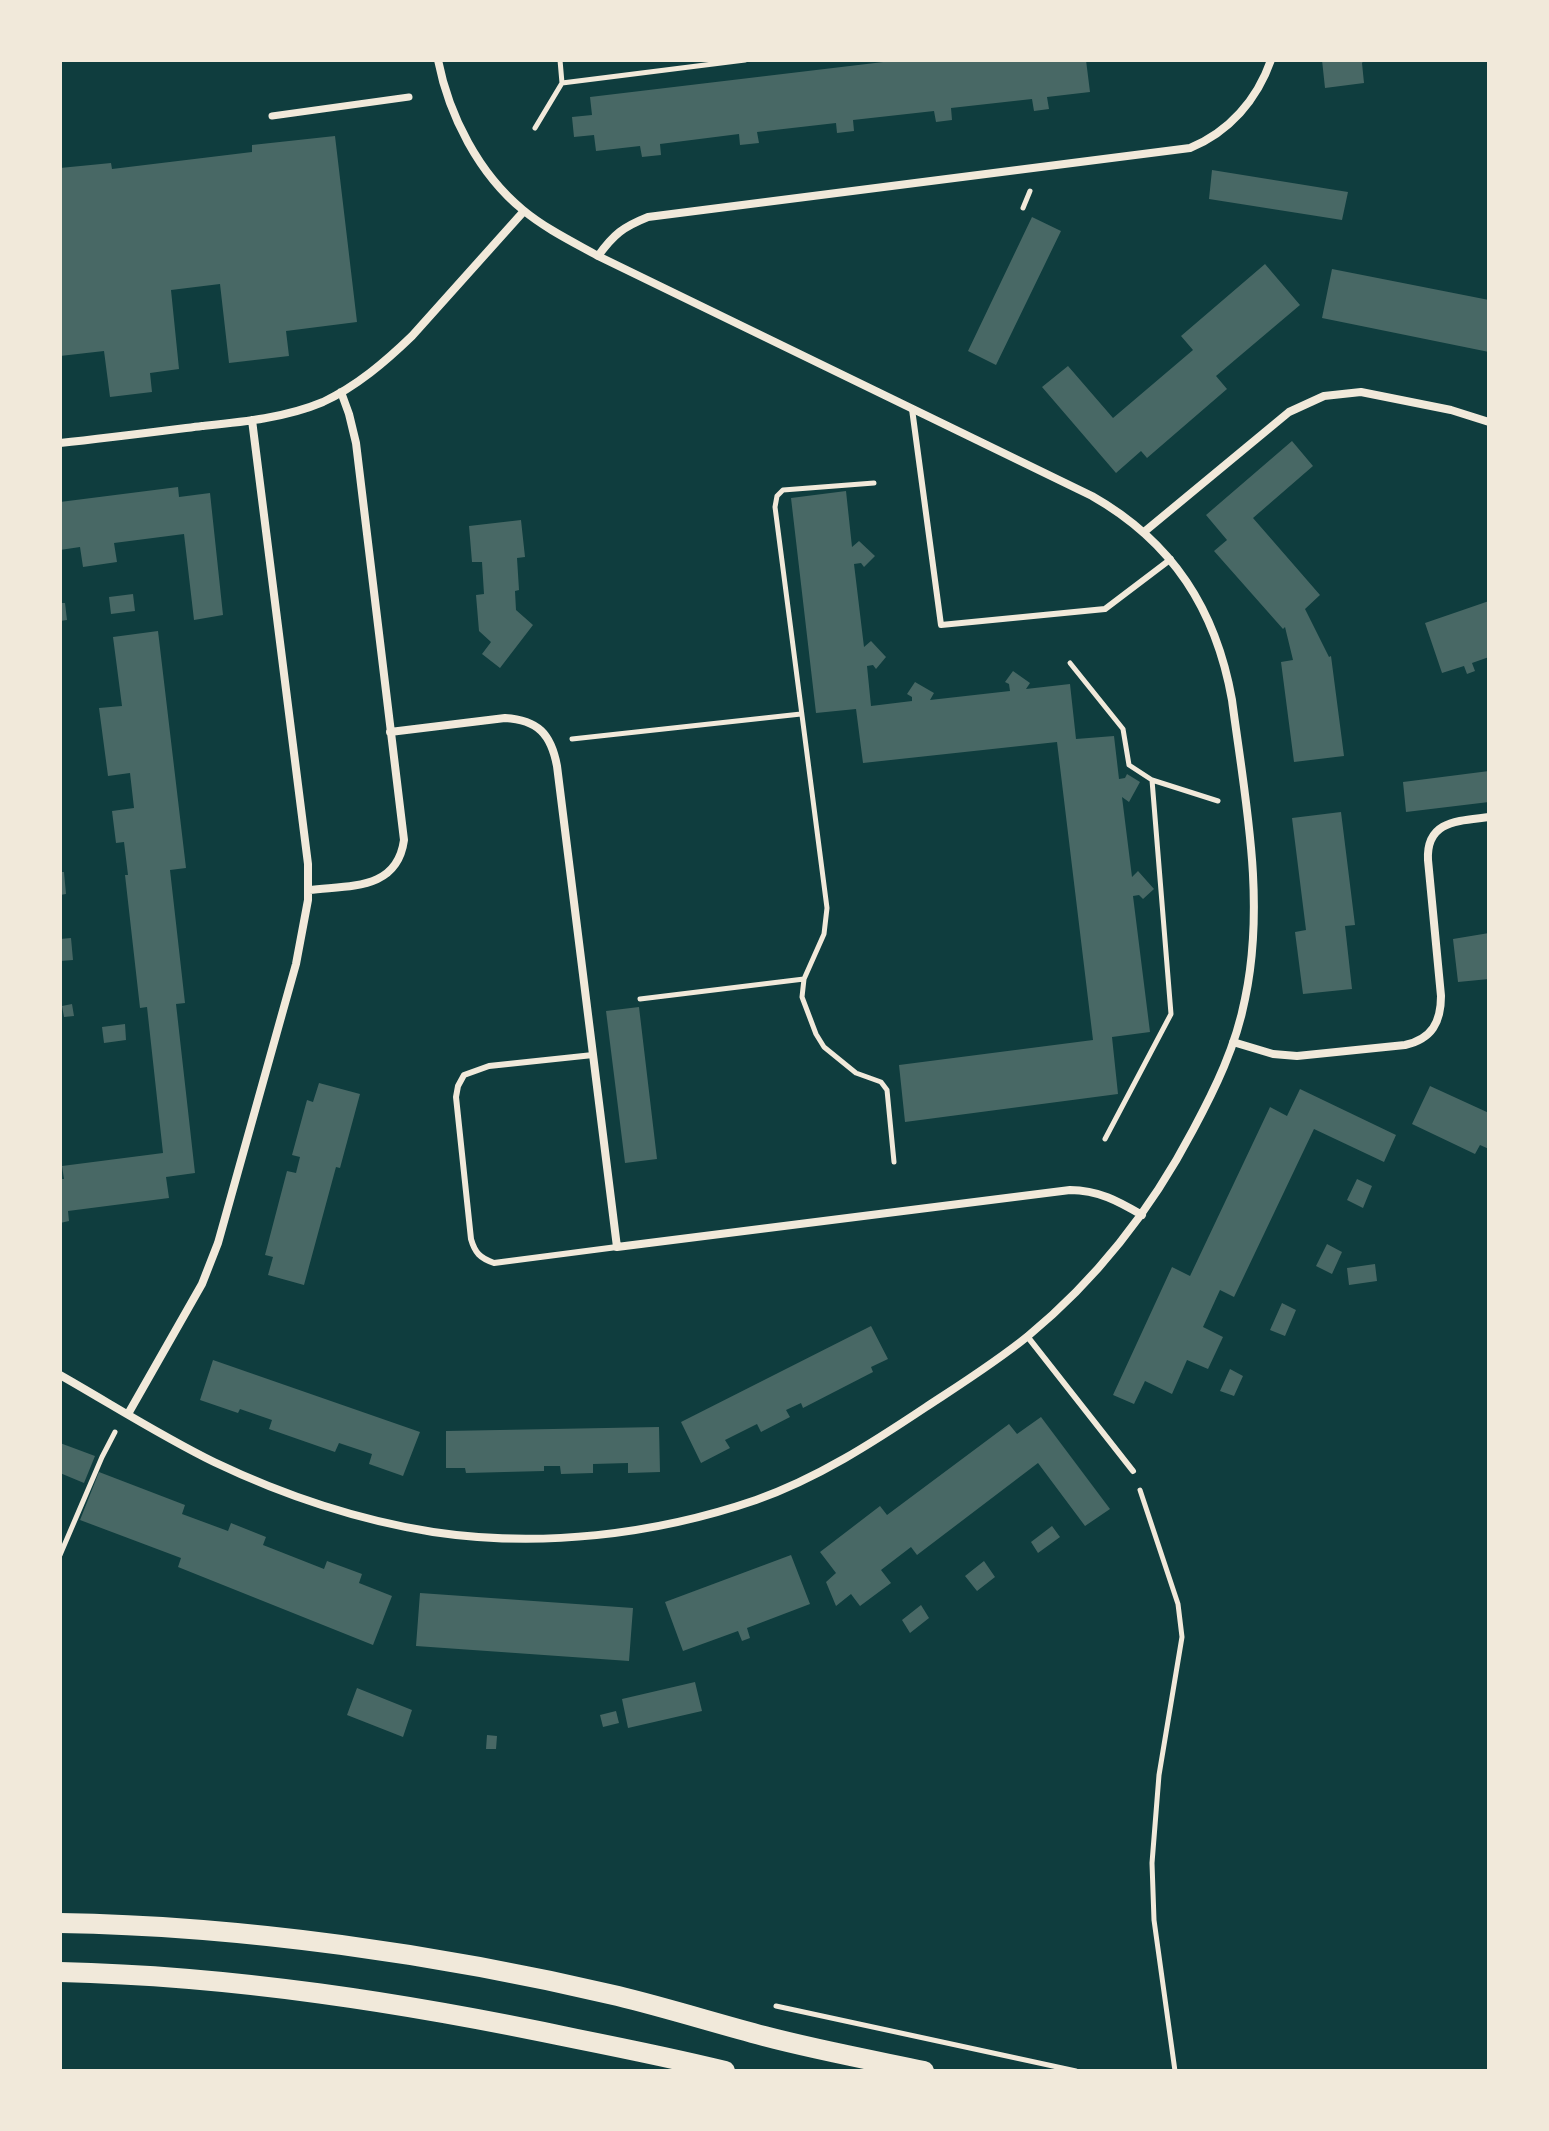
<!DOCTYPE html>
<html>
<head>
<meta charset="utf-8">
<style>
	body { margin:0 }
	#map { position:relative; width:1549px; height:2131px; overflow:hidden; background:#0f3d3e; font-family:Rubik,sans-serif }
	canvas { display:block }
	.frame { position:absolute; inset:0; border:62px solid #f1e9da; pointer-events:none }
</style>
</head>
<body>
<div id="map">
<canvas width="1549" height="2131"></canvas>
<div class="frame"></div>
</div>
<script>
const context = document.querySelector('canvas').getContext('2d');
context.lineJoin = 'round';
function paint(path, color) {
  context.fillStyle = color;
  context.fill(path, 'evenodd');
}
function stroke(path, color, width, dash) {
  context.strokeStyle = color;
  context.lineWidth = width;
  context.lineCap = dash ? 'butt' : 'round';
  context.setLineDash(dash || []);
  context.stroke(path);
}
const building = new Path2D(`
	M 900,60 L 1086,60 L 1090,92 L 1047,97 L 1049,109 L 1034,111 L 1032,99 L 951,108 L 952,120 L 936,122 L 934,111 L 853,120 L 854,131 L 837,133 L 836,123 L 757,132 L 759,143 L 740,145 L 739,134 L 660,144 L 661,155 L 642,157 L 640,146 L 596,151 L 594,135 L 574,137 L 572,117 L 592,115 L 590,97 Z
	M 1322,60 L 1364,60 L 1362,63 L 1364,83 L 1325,88 Z
	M 335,136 L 357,322 L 286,331 L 289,356 L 229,363 L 220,284 L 171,290 L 179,369 L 150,373 L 152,392 L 110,397 L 104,351 L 60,356 L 60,168 L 111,163 L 112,169 L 252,152 L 252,145 Z
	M 1212,170 L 1348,192 L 1342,220 L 1209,199 Z
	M 1032,217 L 1061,231 L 996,365 L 968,351 Z
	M 1265,264 L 1300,305 L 1216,376 L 1227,389 L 1147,458 L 1141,451 L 1116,473 L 1042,387 L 1068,366 L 1113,418 L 1193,350 L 1181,336 Z
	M 1332,269 L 1489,300 L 1489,352 L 1322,318 Z
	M 1292,441 L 1313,466 L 1253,518 L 1320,595 L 1305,609 L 1329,657 L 1331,656 L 1344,756 L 1294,762 L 1281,662 L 1293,660 L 1285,627 L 1283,629 L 1214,551 L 1227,540 L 1206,515 Z
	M 178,487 L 179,497 L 210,493 L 223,615 L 194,620 L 184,534 L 114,543 L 117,562 L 83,567 L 80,547 L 60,550 L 60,502 Z
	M 846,491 L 852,547 L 859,541 L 875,556 L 864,567 L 861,563 L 854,564 L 864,647 L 871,641 L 886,657 L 876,669 L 873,665 L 867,666 L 871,706 L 912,701 L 912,697 L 907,694 L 915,682 L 934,693 L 930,700 L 1010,691 L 1009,684 L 1005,682 L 1013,671 L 1030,683 L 1026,689 L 1070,684 L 1076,739 L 1114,736 L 1119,779 L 1125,778 L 1127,774 L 1140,782 L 1129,802 L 1122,797 L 1132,877 L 1138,871 L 1154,889 L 1143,899 L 1139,895 L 1133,896 L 1150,1032 L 1112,1037 L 1118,1094 L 905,1122 L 899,1065 L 1093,1040 L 1057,742 L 863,763 L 856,709 L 816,713 L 791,498 Z
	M 521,520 L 525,557 L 517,558 L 519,590 L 515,591 L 516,610 L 533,625 L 500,668 L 482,654 L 491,642 L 479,631 L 476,595 L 484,594 L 482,562 L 472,562 L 469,526 Z
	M 133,594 L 135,611 L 111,614 L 109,597 Z
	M 1489,601 L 1489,657 L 1472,663 L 1475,671 L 1467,674 L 1464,666 L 1442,673 L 1425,623 Z
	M 60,603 L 65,603 L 67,620 L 60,621 Z
	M 158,631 L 186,868 L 170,870 L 185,1003 L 176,1004 L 195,1173 L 166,1177 L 169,1198 L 68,1211 L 69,1221 L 60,1223 L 60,1179 L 64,1179 L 62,1166 L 163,1153 L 147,1007 L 140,1008 L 125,875 L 128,875 L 124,842 L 116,843 L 112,811 L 134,808 L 130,773 L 108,776 L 99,708 L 122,706 L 113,637 Z
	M 1489,771 L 1489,802 L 1406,812 L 1403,782 Z
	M 1341,812 L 1355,925 L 1345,926 L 1352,989 L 1303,994 L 1295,932 L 1306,930 L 1292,818 Z
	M 60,872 L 64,872 L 66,894 L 60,895 Z
	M 1489,933 L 1489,979 L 1458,982 L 1453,939 Z
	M 71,938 L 73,960 L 60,961 L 60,939 Z
	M 72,1004 L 74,1016 L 64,1017 L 62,1006 Z
	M 639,1007 L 657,1159 L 625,1163 L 606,1011 Z
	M 125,1024 L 126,1040 L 104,1043 L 102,1027 Z
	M 319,1083 L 360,1094 L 340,1168 L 336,1167 L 304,1285 L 268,1275 L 273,1257 L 265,1255 L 287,1171 L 296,1173 L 300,1157 L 292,1155 L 307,1100 L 313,1102 Z
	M 1430,1086 L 1489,1113 L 1489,1149 L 1480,1145 L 1475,1154 L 1412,1124 Z
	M 1300,1089 L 1396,1135 L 1384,1162 L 1314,1129 L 1234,1297 L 1220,1290 L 1203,1327 L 1223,1337 L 1208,1369 L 1187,1360 L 1172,1394 L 1145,1381 L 1134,1404 L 1113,1395 L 1172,1267 L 1190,1276 L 1270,1107 L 1287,1116 Z
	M 1357,1179 L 1372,1186 L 1363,1208 L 1347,1200 Z
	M 1327,1244 L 1342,1252 L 1332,1274 L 1316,1266 Z
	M 1375,1264 L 1377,1281 L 1349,1285 L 1347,1268 Z
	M 1282,1303 L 1296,1310 L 1285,1336 L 1270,1330 Z
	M 871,1326 L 888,1359 L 871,1367 L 873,1372 L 803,1408 L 801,1403 L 786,1410 L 790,1417 L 761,1432 L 757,1424 L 725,1440 L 730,1448 L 701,1463 L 681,1422 Z
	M 213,1360 L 420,1432 L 403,1476 L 369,1464 L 372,1454 L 339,1443 L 335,1452 L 269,1429 L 272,1420 L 240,1409 L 238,1413 L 200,1400 Z
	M 1230,1369 L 1243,1376 L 1234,1396 L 1220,1391 Z
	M 1041,1417 L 1110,1509 L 1085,1526 L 1038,1463 L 917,1555 L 911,1547 L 881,1570 L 891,1583 L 860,1606 L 851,1594 L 836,1606 L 826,1582 L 836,1573 L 820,1552 L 880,1506 L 887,1515 L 1009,1424 L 1017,1434 Z
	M 659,1427 L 660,1472 L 628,1473 L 628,1463 L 593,1464 L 593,1473 L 561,1474 L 560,1466 L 544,1466 L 544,1471 L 466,1473 L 465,1468 L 446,1468 L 446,1431 Z
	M 60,1443 L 95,1456 L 84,1483 L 60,1473 Z
	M 99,1472 L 185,1505 L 182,1514 L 228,1531 L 231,1523 L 266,1537 L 263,1545 L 324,1569 L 327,1561 L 362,1574 L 359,1583 L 392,1596 L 373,1645 L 178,1567 L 181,1558 L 80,1520 Z
	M 1052,1526 L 1060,1537 L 1038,1553 L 1031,1542 Z
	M 791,1555 L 810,1604 L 747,1628 L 750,1638 L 742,1641 L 738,1631 L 683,1651 L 665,1602 Z
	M 984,1561 L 995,1577 L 977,1591 L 965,1576 Z
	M 420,1593 L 633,1608 L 629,1661 L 416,1646 Z
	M 921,1605 L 929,1618 L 910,1633 L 902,1620 Z
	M 695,1682 L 702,1711 L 628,1728 L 622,1699 Z
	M 357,1688 L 412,1710 L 403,1737 L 347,1715 Z
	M 616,1711 L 619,1723 L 603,1727 L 600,1715 Z
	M 487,1735 L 497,1736 L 496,1749 L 486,1749 Z`);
const path = new Path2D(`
	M 562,83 L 745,60
	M 535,128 L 562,83 L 560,60
	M 1023,208 L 1030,191
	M 874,483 L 783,490 L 777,496 L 775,507 L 827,908 L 824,934 L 804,979 L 802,997 L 816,1034 L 824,1047 L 856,1073 L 881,1082 L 887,1090 L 894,1162
	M 1070,663 L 1123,729 L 1129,765 L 1152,780 L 1171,1014 L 1105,1139
	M 572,739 L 801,714
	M 1152,780 L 1218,801
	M 640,999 L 804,979
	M 1140,1490 L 1178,1604 L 1182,1637 L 1159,1775 L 1152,1863 L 1154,1920 L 1175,2071
	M 60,1555 L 102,1457 L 115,1432
	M 776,2006 L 1076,2071`);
const service = new Path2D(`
	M 912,409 L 941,625 L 1105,609 L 1171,559
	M 593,1055 L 489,1066 L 464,1075 L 458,1086 L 456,1097 L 471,1239 C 475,1253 480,1258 494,1263 L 617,1247
	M 1027,1336 L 1133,1471`);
const pedestrian = new Path2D(`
	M 272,116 L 409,97`);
const minor = new Path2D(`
	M 598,256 C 614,234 623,227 648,217 L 1190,148 C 1229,132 1257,100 1271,60
	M 60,443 C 107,438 154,432 202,426 C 242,422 285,418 323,402 C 357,386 385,362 412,336 L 524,211
	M 1144,532 L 1289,412 L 1324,396 L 1361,392 L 1451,410 L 1489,422
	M 390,732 L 505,718 C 538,720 551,734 557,766 L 617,1247 L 1070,1190 C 1098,1190 1118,1201 1142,1215
	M 309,890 C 349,885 397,891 404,840 L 356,443 L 349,414 L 341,392
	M 1233,1042 L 1273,1054 L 1297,1056 L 1405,1045 C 1432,1039 1441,1022 1441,996 L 1428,860 C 1426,820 1459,821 1489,817
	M 60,1375 C 111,1404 161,1436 214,1462 C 283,1495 358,1520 433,1532 C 540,1548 654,1535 756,1500 C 818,1478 872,1443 926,1407 C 961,1384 996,1362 1028,1336 C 1097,1279 1151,1210 1193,1130 C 1215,1089 1236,1046 1245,999 C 1266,900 1245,799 1232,700 C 1216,610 1173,542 1092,496 L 598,256 C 573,242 546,229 523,210 C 479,174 449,116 438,60
	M 128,1414 L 202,1284 L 218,1243 L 296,964 L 308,900 L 308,864 L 252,420`);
const primary = new Path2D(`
	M 60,1923 C 243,1926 440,1954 618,1996 C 667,2008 715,2023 764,2036 C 817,2050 871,2060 924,2071
	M 60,1972 C 234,1976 407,2003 577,2039 C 627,2049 676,2059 725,2071`);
paint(building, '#486865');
stroke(path, '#f1e9da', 5);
stroke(service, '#f1e9da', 6);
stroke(pedestrian, '#f1e9da', 7);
stroke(minor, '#f1e9da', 8);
stroke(primary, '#f1e9da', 20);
</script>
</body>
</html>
